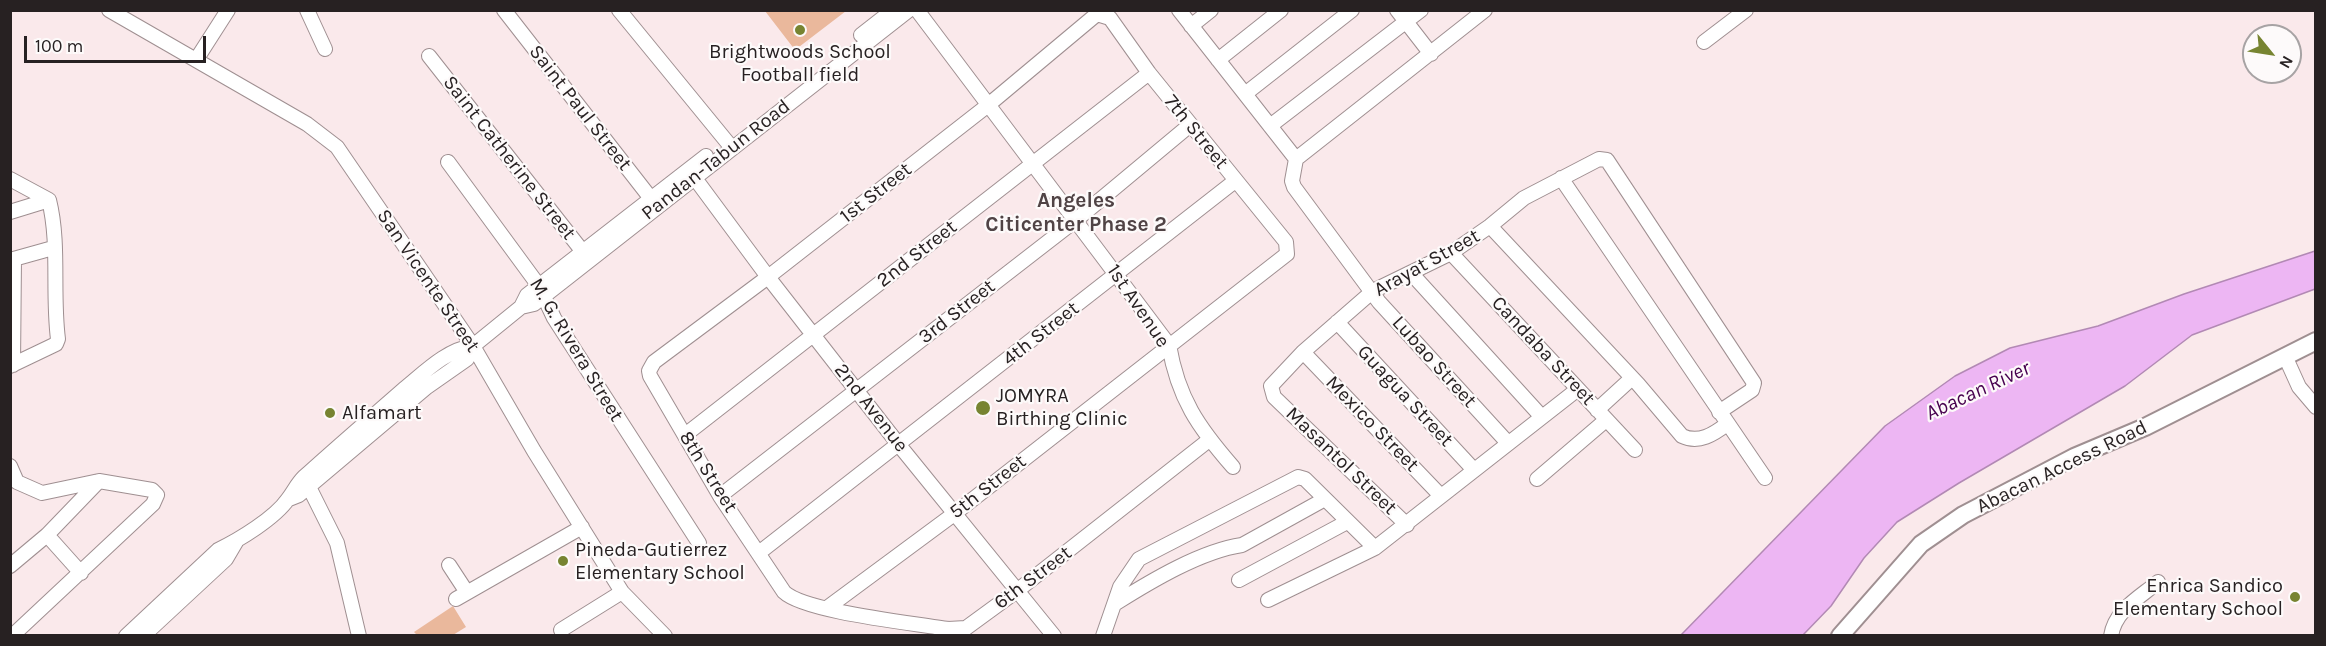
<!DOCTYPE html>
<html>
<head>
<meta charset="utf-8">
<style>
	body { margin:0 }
	#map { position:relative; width:2326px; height:646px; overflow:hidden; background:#fae9eb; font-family:Karla,sans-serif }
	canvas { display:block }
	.frame { position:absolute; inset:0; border:12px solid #272122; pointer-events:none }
	.north { position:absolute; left:2242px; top:24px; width:60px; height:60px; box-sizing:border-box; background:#fdfafa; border:2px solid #a7a3a4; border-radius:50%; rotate:120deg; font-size:16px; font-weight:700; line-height:24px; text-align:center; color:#272122 }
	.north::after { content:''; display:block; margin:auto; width:21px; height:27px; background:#778431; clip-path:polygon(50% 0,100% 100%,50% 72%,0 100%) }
	.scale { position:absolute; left:24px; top:36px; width:182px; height:27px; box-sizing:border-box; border:3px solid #272122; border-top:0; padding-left:8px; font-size:18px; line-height:21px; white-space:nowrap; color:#272122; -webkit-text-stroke:4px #fdfafa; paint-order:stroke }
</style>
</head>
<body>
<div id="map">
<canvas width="2326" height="646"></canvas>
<div class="frame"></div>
<div class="north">N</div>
<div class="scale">100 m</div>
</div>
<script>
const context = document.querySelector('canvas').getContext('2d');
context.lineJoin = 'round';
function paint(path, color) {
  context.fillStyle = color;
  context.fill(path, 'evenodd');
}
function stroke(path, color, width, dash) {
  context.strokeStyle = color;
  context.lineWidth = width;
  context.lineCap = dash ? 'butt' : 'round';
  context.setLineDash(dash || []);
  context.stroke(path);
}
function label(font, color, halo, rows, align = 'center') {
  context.font = font + ' Karla,sans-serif';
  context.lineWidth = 4.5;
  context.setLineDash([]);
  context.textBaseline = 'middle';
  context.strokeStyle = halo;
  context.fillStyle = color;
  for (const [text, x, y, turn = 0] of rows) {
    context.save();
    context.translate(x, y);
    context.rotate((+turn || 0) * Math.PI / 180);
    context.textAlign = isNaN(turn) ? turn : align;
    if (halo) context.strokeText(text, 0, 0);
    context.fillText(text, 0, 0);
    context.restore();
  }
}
const green = new Path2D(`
	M 765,11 L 846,11 L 795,50 Z
	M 453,606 L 466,627 L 453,635 L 417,635 L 414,632 Z`);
const water = new Path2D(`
	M 2315,251 L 2315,289 L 2192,335 L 2125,386 L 1959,483 L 1897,522 L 1864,558 L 1831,606 L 1803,635 L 1681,635 L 1885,426 L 1955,376 L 2010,348 L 2098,326 L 2184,294 Z`);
const minor = new Path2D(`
	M 109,10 L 307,124 L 337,147 L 473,346 L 534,451 L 622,592 L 665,636
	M 307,10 L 325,49
	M 504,10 L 656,205
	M 619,10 L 732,148
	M 917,10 L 1169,345 C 1178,398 1198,427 1233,467
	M 1179,10 L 1296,159
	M 1397,10 L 1431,54
	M 1191,26 L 1211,10
	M 861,35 L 893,10
	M 1704,42 L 1746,10
	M 429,56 L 587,257
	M 196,60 L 228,10
	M 1218,60 L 1281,10
	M 1245,94 L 1352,10
	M 1270,126 L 1421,10
	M 1296,159 L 1292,181 L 1294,187 L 1379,302 L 1508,443
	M 1296,159 L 1485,10
	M 448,162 L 539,286 L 554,318 L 699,543
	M 694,177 L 768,277 L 899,445 L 1054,636
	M 1561,178 L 1765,478
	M 10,179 L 49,200 C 60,244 52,293 58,339 L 56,344 L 10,366
	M 10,212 L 49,200
	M 1490,226 L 1638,384 L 1682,436 C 1699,444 1714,434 1727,424
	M 1451,253 L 1635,450
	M 10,260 L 53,248
	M 1411,273 L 1541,416
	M 521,307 L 527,295 L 706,156
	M 1337,322 L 1474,470
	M 1303,352 L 1441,496
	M 2285,356 L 2299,387 L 2316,407
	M 13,365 L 14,259
	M 1597,410 L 1632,378
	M 685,435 L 1149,73
	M 10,466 L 17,482 L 42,493 L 99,481 L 152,490 L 157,495 L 153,504 L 12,636
	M 305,479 L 337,543 L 359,636
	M 1537,479 L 1606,420
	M 720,496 L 1076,220 L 1190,125
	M 289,499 L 299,495 L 427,387 L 467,359 L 473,346 L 521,307 L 534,304 L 909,10
	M 1407,525 L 1274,397 L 1271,386 L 1303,352 L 1373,291 L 1451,253 L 1490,226 L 1524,198 L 1599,159 L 1607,160 L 1754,383 L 1752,390 L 1719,412
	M 47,535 L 81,573
	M 760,552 L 1235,181
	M 449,565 L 466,591
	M 10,566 L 47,535 L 99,481
	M 1239,580 L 1347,522
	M 456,599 L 582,527
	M 1268,600 L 1375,548 L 1578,389
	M 1116,603 C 1151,581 1201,551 1242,545 L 1325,499
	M 827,608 L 954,514 L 1287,254 L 1286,242 L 1149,73 L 1110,18 L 1097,14 L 987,106 L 768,277 L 654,362 L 649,371 L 650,376 L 720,496 L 784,592 C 805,612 914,623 948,629 L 966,628 L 1018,590 L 1209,440
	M 561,630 L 622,592
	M 126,636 L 218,550 C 239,540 275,518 288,499 C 294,491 297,484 304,477 C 337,447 371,418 404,389 C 425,372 446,350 473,346
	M 143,636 L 226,559 L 236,542
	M 1103,636 L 1120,587 L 1139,559 L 1298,477 L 1305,479 L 1375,548
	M 2111,636 C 2115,610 2139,598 2158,582`);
const tertiary = new Path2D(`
	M 1840,636 L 1921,544 L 1963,515 L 2074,457 L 2145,427 L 2316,341`);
const markers = [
	[800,30,6,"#778431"],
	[983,408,8,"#778431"],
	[330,413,6,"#778431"],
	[563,561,6,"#778431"],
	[2295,597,6,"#778431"]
];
const poiNames = [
	["Brightwoods School",800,52,"center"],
	["Football field",800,75,"center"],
	["JOMYRA",996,396],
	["Birthing Clinic",996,419],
	["Alfamart",342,413],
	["Pineda-Gutierrez",575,550],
	["Elementary School",575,573],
	["Enrica Sandico",2283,586,"right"],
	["Elementary School",2283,609,"right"]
];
const streetNames = [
	["Saint Paul Street",580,108,52],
	["7th Street",1196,132,51],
	["Saint Catherine Street",509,158,52],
	["Pandan-Tabun Road",716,160,-38],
	["1st Street",876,193,-38],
	["2nd Street",917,254,-38],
	["Arayat Street",1427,263,-29],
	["San Vicente Street",428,281,56],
	["1st Avenue",1138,306,56],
	["3rd Street",957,312,-38],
	["4th Street",1041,334,-38],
	["M. G. Rivera Street",576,350,59],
	["Candaba Street",1543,351,47],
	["Lubao Street",1434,362,48],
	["Guagua Street",1405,396,47],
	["2nd Avenue",871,408,52],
	["Mexico Street",1372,424,46],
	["Masantol Street",1341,461,44],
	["Abacan Access Road",2062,467,-26],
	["8th Street",708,472,58],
	["5th Street",988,487,-38],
	["6th Street",1033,578,-37]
];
const neighbourhoodNames = [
	["Angeles",1076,201],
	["Citicenter Phase 2",1076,225]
];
const waterNames = [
	["Abacan River",1978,391,-25]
];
paint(green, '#eab89c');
paint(water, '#edb6f3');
stroke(water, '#b289b4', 1.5);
stroke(minor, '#9f8f91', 16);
stroke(tertiary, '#9f8f91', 20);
stroke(minor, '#fff', 14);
stroke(tertiary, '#fff', 16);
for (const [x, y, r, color] of markers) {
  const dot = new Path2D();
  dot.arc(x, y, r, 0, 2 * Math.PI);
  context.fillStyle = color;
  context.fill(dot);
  stroke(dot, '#fdfafa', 2);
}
label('20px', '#272122', '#fdfafa', poiNames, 'left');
label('20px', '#272122', '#fdfafa', streetNames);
label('bold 21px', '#504345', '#fdfafa', neighbourhoodNames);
label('italic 21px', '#47014f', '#fdfafa', waterNames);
</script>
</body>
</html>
